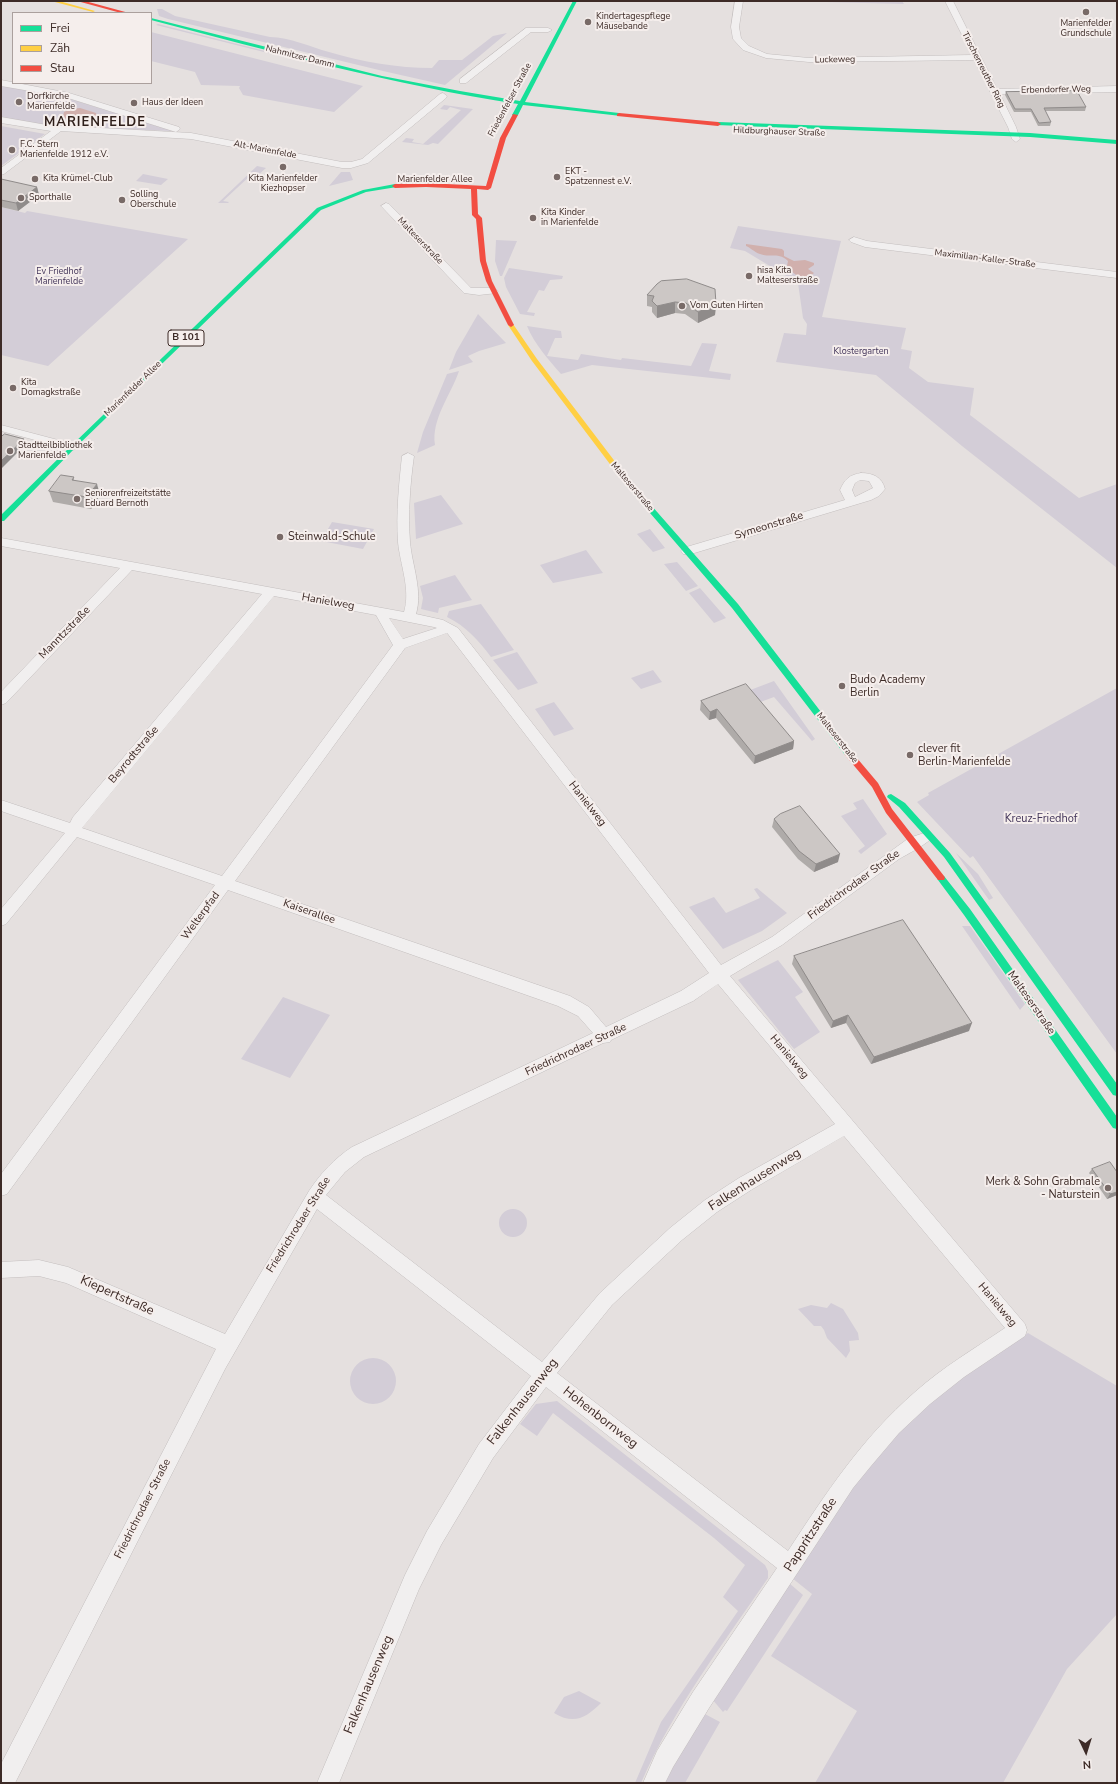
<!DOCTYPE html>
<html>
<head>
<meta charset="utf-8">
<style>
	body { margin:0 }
	#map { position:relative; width:1118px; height:1784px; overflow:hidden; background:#e5e0df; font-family:"Nunito Sans",sans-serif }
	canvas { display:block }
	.frame { position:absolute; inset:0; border:2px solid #3d2b27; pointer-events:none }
	.legend { position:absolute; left:12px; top:12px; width:140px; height:72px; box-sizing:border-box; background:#f5eeec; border:1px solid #aba09d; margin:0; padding:5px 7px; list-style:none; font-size:12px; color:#3d2b27 }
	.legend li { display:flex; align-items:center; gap:8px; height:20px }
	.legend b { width:20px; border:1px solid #aba09d }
	.north { position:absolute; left:1066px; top:1732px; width:40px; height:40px; -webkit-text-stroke:3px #f5eeec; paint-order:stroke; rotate:176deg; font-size:11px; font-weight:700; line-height:16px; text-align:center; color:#3d2b27 }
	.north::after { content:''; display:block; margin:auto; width:14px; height:18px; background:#3d2b27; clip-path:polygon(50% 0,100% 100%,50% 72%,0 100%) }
</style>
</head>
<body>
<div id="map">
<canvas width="1118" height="1784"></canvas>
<div class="frame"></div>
<ul class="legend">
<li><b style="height:5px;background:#16e098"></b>Frei</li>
<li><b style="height:5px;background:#ffcf43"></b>Zäh</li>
<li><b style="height:5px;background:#f24e42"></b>Stau</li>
</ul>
<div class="north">N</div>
</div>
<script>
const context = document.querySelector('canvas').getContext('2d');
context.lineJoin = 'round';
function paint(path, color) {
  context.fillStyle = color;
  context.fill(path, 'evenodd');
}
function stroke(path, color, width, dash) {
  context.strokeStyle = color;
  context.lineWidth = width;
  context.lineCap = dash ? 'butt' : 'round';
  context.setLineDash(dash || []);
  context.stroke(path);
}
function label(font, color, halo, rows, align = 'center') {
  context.font = font + ' "Nunito Sans",sans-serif';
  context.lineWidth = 4;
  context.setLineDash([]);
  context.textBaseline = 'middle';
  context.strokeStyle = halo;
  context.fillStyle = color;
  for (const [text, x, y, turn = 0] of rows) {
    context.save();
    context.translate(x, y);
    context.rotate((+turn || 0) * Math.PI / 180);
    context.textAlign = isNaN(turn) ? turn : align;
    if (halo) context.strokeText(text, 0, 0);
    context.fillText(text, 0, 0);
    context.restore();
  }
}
const green = new Path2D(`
	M 825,1 L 902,1 L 904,4 L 825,2 Z
	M 157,9 L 162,9 L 175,16 L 270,37 C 290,37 310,47 329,52 C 362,62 398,68 432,68 L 439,60 L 462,60 L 493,36 L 507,33 L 445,85 L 383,71 L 168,19 L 159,16 Z
	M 158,24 L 285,56 L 284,57 L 156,25 Z
	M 151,32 L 363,86 L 334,112 L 243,95 L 239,88 L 240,86 L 201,85 L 195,72 L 151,61 Z
	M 1,85 L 64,97 L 173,131 L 55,127 L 1,118 Z
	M 444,105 L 473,109 L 438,144 L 433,143 L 428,145 L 402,142 L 406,138 L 414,139 L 412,142 L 423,144 L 461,110 L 450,107 L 447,110 L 440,109 Z
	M 1,126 L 45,134 L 1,166 Z
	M 257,166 L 266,168 L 257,176 L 251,175 L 223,201 L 229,202 L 228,203 L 218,203 Z
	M 341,172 L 350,172 L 353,180 L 329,186 Z
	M 143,174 L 168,179 L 161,185 L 136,181 Z
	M 1,207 L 25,213 L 27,211 L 188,239 L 48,366 L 1,355 Z
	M 738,226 L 841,241 L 822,317 L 906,328 L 901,349 L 912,351 L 909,368 L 928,382 L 974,388 L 970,415 L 1079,498 L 1117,484 L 1117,568 L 962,446 L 876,375 L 776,362 L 784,333 L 806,335 L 807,324 L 803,318 L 798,283 L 745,251 L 730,248 Z
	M 496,240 L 517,241 L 502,276 L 500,276 L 495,261 Z
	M 509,268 L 563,276 L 562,279 L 550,280 L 544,291 L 539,290 L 527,312 L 535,313 L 534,316 L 520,314 L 506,287 L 504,278 Z
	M 478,314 L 506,343 L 479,351 L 468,356 L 473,362 L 449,370 L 456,352 Z
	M 527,326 L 561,331 L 562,338 L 555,338 L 547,356 L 578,360 L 581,354 L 621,360 L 622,358 L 691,366 L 702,343 L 717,344 L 709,371 L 731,374 L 730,380 L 592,365 L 561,374 C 548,359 535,345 527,326 Z
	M 459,371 C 451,395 431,419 435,445 L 417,453 L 423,432 L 447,374 Z
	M 441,495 L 463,524 L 416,539 L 414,503 Z
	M 332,522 L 374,529 L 363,549 L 321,541 Z
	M 650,529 L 665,548 L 653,552 L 637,534 Z
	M 586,550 L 603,573 L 553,583 L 540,565 Z
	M 677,562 L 698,586 L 686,591 L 664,564 Z
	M 455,575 L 472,600 L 439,608 L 438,613 L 421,609 L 423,598 L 420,586 Z
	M 700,588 L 726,618 L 714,623 L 689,593 Z
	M 481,604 L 514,650 L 491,657 C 479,641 466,626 447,617 L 449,611 Z
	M 517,652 L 538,683 L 518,690 L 493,660 Z
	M 653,670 L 662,682 L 641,689 L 631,678 Z
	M 774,681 L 815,739 L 812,741 L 774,697 L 755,704 L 745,692 Z
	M 1117,688 L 1117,1054 L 973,856 L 970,858 L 917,802 L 929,795 L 928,793 Z
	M 554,702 L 574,729 L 554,736 L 535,709 Z
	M 863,799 L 887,834 L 861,854 L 858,851 L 865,846 L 841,816 L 857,809 L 853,803 Z
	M 956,853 L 978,874 L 993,898 L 989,900 Z
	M 757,888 L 787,913 L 762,931 L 723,949 L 689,907 L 714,897 L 726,913 L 760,898 L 754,889 Z
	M 962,926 L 970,926 L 1025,1004 L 1020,1010 Z
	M 778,960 L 803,992 L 795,997 L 820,1032 L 794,1049 L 738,980 Z
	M 283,997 L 330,1015 L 290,1078 L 241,1059 Z
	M499 1223a14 14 0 1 1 28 0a14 14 0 1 1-28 0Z
	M 831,1303 L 843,1309 L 858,1333 L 859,1340 L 849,1341 L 850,1351 L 846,1358 L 827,1338 L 824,1330 L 821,1326 L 814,1326 L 798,1309 L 811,1305 L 827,1308 Z
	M 1028,1333 L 1117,1386 L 1117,1614 L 1067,1669 L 1003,1783 L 815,1783 L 857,1711 L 771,1656 L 812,1594 L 792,1578 L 860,1476 L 887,1443 L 949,1386 Z
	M350 1381a23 23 0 1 1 46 0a23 23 0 1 1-46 0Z
	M 557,1401 L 765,1565 L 768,1571 L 768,1578 C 723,1644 673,1709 641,1783 L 635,1783 L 661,1722 L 738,1611 L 723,1597 L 745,1565 L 714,1538 L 553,1413 L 537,1436 L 520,1424 L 536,1404 Z
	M 789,1583 L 803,1595 L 727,1711 L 725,1710 L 723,1712 L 712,1699 Z
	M 579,1691 L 601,1703 C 586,1718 574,1725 554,1713 L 564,1697 Z
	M 703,1713 L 720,1722 L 685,1783 L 663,1783 Z`);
const water = new Path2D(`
	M 80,108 L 96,113 L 97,117 C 90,123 70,125 63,116 L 64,112 L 71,109 Z
	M 746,244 L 782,249 L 784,251 L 784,256 L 794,261 L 805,260 L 814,263 L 814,265 L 808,269 L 814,273 L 807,279 C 800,279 791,272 787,266 L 788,261 C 778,252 772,258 760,254 C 754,252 751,248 746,246 Z`);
const street = new Path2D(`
	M 735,1 L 743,1 L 739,27 L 741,38 L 749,46 L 767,54 L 809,58 L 972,55 L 945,1 L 953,1 L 997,89 L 1117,86 L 1117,92 L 1000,94 L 1016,127 L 1020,139 L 1016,142 L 1012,139 L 1008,127 L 974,60 L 809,62 L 766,58 L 743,50 L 733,39 L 731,27 Z
	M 526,28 L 548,28 L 552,30 L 548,32 L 531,32 L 466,83 L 460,83 L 460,79 Z
	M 1,80 L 69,93 L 179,127 L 180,129 L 176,132 L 65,97 L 1,86 Z
	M 443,93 L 447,96 L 446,98 L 368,163 L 351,168 L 342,168 L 191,139 L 61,131 L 4,174 L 1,175 L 1,168 L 51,131 L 1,123 L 1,117 L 47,125 L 191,133 L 342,162 L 351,162 L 362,159 L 440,94 Z
	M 386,203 L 389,204 L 471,288 L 493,288 L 498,291 L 497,293 L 479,295 L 464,293 L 383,208 L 381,206 Z
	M 854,237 L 867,241 L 1117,272 L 1117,278 L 865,247 L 851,242 L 849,240 Z
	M 1,425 L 77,445 L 79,447 L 73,450 L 1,431 Z
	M 408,453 L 414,456 C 410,484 408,513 410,542 C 412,565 423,591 416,614 L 443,620 L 458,628 L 721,965 L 772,937 L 909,838 L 924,833 L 929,834 L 931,838 C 929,843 906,855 899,859 L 782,945 L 730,976 L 1025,1324 L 1027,1330 L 1025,1336 L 964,1377 L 930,1404 L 899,1433 L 871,1466 L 853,1488 L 709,1708 L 673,1767 L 665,1783 L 643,1783 L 657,1751 L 693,1692 L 777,1568 L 546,1387 L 493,1458 L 441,1545 L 419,1589 L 339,1783 L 317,1783 L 405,1575 L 427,1531 L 479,1444 L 531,1376 L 317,1209 L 225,1369 L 15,1783 L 1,1783 L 1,1764 L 216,1349 L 66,1283 L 39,1276 L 1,1278 L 1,1262 L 39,1260 L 68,1267 L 225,1334 L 309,1191 C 321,1173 334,1159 352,1147 L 593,1033 L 578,1016 L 558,1006 L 228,890 L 7,1194 L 1,1196 L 1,1174 L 215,885 L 77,837 L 6,924 L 1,926 L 1,909 L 65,833 L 1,811 L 1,800 L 70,823 L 73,817 L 262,594 L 132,570 L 6,703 L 1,705 L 1,692 L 120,568 L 1,546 L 1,538 L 404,612 C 411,590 400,564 398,542 C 396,513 399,484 402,456 ZM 274,596 L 376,615 L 393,645 L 222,876 L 82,828 ZM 389,618 L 434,627 L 437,628 L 403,639 ZM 447,633 L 448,634 L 709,973 L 681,991 L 606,1027 L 589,1007 L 570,996 L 235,881 L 405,648 ZM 718,984 L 835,1124 L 739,1178 L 705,1200 L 670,1228 L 600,1293 L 542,1362 L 326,1195 L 345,1172 L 364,1157 L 603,1043 L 610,1042 L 611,1040 L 693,1001 ZM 844,1136 L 1005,1328 C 974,1349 943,1367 915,1392 C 862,1438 826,1493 788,1551 L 557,1373 L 612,1305 L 682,1240 L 717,1212 L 751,1190 Z
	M 861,473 C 873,473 882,477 885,489 L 879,496 L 871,500 L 691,554 L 683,554 L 681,551 L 683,548 L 845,500 L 840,490 C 845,479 849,475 861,473 ZM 860,480 L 869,481 L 873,488 L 855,497 L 852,490 L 855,483 Z`);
const fast = new Path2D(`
	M 573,1 L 577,1 L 525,102 L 619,113 L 621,114 L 621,116 L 523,105 L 518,115 L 515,117 L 512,115 L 518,104 C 394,85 273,52 151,20 L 151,18 L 382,76 L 460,91 L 520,101 Z
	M 718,122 L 1030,133 L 1117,140 L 1117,144 L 1030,137 L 716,125 L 715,124 Z
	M 395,184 L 397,185 L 397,187 L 366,192 L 321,210 L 75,448 L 4,521 L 1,521 L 1,515 L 71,446 L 317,208 L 363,190 Z
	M 625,480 L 629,480 L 738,604 L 851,751 L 852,753 L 851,755 L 845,755 L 732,608 L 625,484 Z
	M 891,794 L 905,803 L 950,853 L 1117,1084 L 1117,1096 L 1113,1095 L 944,857 L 899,807 L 887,797 L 888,795 Z
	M 941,875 L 944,876 L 970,909 L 1117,1117 L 1117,1129 L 1113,1128 L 964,915 L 938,880 L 937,878 L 938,876 Z`);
const slow = new Path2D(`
	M 51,1 L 59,1 L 95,11 L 93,12 Z
	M 509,324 L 513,324 L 537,359 L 629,480 L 629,484 L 625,484 L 532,361 L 508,325 Z`);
const jam = new Path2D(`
	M 77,1 L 85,1 L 129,13 L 121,13 Z
	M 619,113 L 718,122 L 721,124 L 718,126 L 617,116 L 617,114 Z
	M 513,114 L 518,115 L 506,138 L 491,188 L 488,190 L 477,189 L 478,214 L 482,218 L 486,261 L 492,281 L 514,325 L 511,327 L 508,325 L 486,281 L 480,261 L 476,219 L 472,215 L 471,189 L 426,187 L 395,188 L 392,186 L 395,184 L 426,183 L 486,186 L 500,138 Z
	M 848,750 L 851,751 L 878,783 L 892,809 L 944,876 L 945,878 L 944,880 L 938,880 L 886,813 L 872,787 L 845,755 L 844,753 L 845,751 Z`);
const wall = new Path2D(`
	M 1006,92 L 1086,107 L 1085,111 L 1045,111 L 1051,122 L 1050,126 L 1038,126 L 1031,112 L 1014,112 L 1005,95 Z
	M 1,180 L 37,187 L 39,195 L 18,211 L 1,207 Z
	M 647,295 L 716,304 L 715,315 L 698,323 L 685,314 L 675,313 L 657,318 L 652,312 L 652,307 L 647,306 Z
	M 74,477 L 74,480 L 100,495 L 91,509 L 53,502 L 49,491 Z
	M 701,701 L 794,741 L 793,749 L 754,764 L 716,718 L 709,720 L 700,710 Z
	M 774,819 L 838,862 L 814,872 L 798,859 L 772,827 Z
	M 794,956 L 969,1031 L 871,1064 L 846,1023 L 831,1028 L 792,964 Z
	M 1092,1169 L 1117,1195 L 1107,1199 L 1089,1173 Z`);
const shadedWall = new Path2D(`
	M 37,187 L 39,195 L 18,211 L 16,203 Z
	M 675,302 L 675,313 L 657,318 L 657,306 Z
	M 716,304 L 715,315 L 698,323 L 698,312 Z
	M 24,439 L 26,444 L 1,469 L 1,461 Z
	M 97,484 L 100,495 L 91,509 L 87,497 Z
	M 717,709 L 716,718 L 709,720 L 710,712 Z
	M 794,741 L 793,749 L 754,764 L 755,756 Z
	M 840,854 L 838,862 L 814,872 L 816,864 Z
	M 848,1015 L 846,1023 L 831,1028 L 833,1021 Z
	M 972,1023 L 969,1031 L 871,1064 L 874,1057 Z
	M 1117,1192 L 1117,1195 L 1107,1199 L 1110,1194 Z`);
const building = new Path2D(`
	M 1077,91 L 1086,107 L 1044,108 L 1051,122 L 1039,123 L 1031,109 L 1015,109 L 1006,92 Z
	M 1,179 L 37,187 L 16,203 L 1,200 Z
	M 687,279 L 715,289 L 716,304 L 698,312 L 686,303 L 675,302 L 657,306 L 652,301 L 654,296 L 647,295 L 657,284 L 661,281 Z
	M 5,434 L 24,439 L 1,461 L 1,437 Z
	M 61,475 L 74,477 L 72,480 L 97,484 L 87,497 L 49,491 Z
	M 746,684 L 794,741 L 755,756 L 717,709 L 710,712 L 701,701 Z
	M 800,806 L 840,854 L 816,864 L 799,851 L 774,819 L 780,814 Z
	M 903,920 L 972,1023 L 874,1057 L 848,1015 L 833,1021 L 794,956 Z
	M 1110,1162 L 1117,1172 L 1117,1192 L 1110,1194 L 1092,1169 Z`);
const markers = [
	[1086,12,4,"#786a67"],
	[588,22,4,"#786a67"],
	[19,102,4,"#786a67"],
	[134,103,4,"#786a67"],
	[12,150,4,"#786a67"],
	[283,167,4,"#786a67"],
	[557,177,4,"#786a67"],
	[35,179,4,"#786a67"],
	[21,198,4,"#786a67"],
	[122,200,4,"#786a67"],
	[533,218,4,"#786a67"],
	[749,276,4,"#786a67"],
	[682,306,4,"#786a67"],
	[13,388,4,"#786a67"],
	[10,451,4,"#786a67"],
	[77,499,4,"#786a67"],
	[280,537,4,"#786a67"],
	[842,686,4,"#786a67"],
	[910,755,4,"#786a67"],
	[1108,1188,4,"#786a67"]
];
const farPoinames = [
	["Kindertagespflege",596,17],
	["Mäusebande",596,27],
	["Marienfelder",1086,24,"center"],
	["Grundschule",1086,34,"center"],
	["Dorfkirche",27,97],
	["Marienfelde",27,107],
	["Haus der Ideen",142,103],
	["F.C. Stern",20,145],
	["Marienfelde 1912 e.V.",20,155],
	["EKT -",565,172],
	["Spatzennest e.V.",565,182],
	["Kita Krümel-Club",43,179],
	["Kita Marienfelder",283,179,"center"],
	["Kiezhopser",283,189,"center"],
	["Solling",130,195],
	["Oberschule",130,205],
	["Sporthalle",29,198],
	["Kita Kinder",541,213],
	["in Marienfelde",541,223],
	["hisa Kita",757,271],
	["Malteserstraße",757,281],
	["Vom Guten Hirten",690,306],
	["Kita",21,383],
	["Domagkstraße",21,393],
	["Stadtteilbibliothek",18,446],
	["Marienfelde",18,456],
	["Seniorenfreizeitstätte",85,494],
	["Eduard Bernoth",85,504]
];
const farStreetnames = [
	["Nahmitzer Damm",300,57,14],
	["Luckeweg",835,60,-1],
	["Tirschenreuther Ring",983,70,63],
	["Erbendorfer Weg",1056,90,-1],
	["Friedenfelser Straße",510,100,-62],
	["Hildburghauser Straße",779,132,2],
	["Alt-Marienfelde",265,150,11],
	["Marienfelder Allee",435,180],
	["Malteserstraße",420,241,46],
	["Maximilian-Kaller-Straße",985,259,7],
	["Marienfelder Allee",133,389,-44],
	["Malteserstraße",632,487,50],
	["Malteserstraße",837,738,52]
];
const farParknames = [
	["Ev Friedhof",59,272],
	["Marienfelde",59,282],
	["Klostergarten",861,352]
];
const shields = [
	[186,338,36]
];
const shieldNames = [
	["B 101",186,338]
];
const streetNames = [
	["Symeonstraße",769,526,-17],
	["Hanielweg",328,602,10],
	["Manntzstraße",65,633,-46],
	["Beyrodtstraße",134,755,-50],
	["Hanielweg",587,804,52],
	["Friedrichrodaer Straße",854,885,-36],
	["Kaiserallee",309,912,19],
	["Welterpfad",201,916,-54],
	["Malteserstraße",1031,1003,55],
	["Friedrichrodaer Straße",576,1050,-25],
	["Hanielweg",789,1057,50],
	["Friedrichrodaer Straße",299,1225,-58],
	["Hanielweg",997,1305,50],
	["Friedrichrodaer Straße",143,1509,-63]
];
const poiNames = [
	["Steinwald-Schule",288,537],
	["Budo Academy",850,680],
	["Berlin",850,693],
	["clever fit",918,749],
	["Berlin-Marienfelde",918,762],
	["Merk & Sohn Grabmale",1100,1182,"right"],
	["- Naturstein",1100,1195,"right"]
];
const parkNames = [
	["Kreuz-Friedhof",1041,819]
];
const farDistrictnames = [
	["MARIENFELDE",95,123]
];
const nearStreetnames = [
	["Falkenhausenweg",755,1180,-32],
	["Kiepertstraße",117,1296,24],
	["Falkenhausenweg",523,1402,-52],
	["Hohenbornweg",600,1418,38],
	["Pappritzstraße",811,1535,-57],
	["Falkenhausenweg",369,1685,-67]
];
paint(green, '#d3cdd7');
paint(water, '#d1b0ad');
stroke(street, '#c3bebe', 1);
paint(street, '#f1efef');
paint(fast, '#16e098');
paint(slow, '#ffcf43');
paint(jam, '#f24e42');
paint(wall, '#afaba9');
paint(shadedWall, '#8f8b8a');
paint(building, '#ccc7c5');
stroke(building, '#8f8b8a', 1);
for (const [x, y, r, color] of markers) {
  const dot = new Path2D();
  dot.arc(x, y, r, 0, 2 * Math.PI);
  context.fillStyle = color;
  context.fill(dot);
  stroke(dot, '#f5eeec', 1.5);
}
label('9px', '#3d2b27', '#f5eeec', farPoinames, 'left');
label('9px', '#3d2b27', '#f5eeec', farStreetnames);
label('9px', '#423459', '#f5eeec', farParknames);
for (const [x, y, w] of shields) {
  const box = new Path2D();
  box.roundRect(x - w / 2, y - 8, w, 16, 3);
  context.fillStyle = '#f5eeec';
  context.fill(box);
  stroke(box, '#3d2b27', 1);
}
label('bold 10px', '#3d2b27', null, shieldNames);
label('11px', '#3d2b27', '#f5eeec', streetNames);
label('11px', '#3d2b27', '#f5eeec', poiNames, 'left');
label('11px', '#423459', '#f5eeec', parkNames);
context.letterSpacing = '1px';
label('bold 13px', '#2e1e19', '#f5eeec', farDistrictnames);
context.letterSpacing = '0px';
label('13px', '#3d2b27', '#f5eeec', nearStreetnames);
</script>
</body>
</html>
